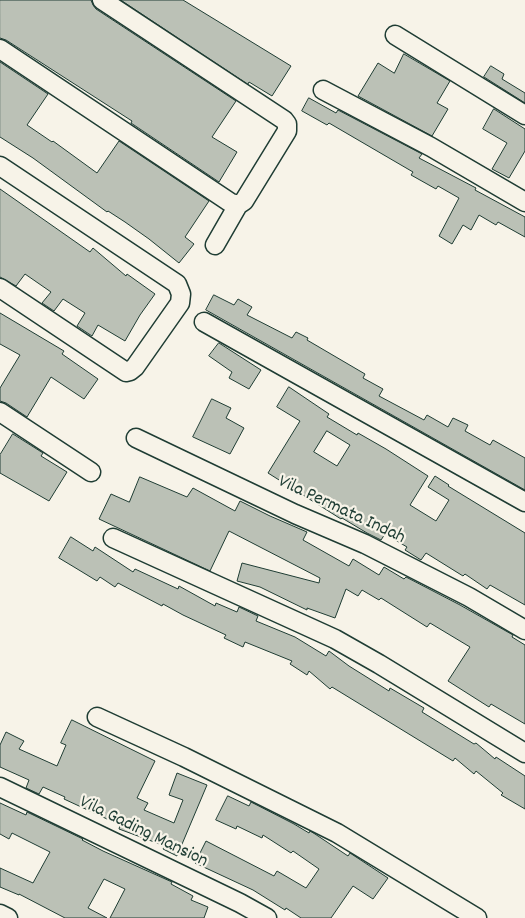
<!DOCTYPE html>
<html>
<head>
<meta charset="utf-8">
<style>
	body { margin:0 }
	canvas { display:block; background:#f7f3e8 }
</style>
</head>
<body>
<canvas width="525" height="918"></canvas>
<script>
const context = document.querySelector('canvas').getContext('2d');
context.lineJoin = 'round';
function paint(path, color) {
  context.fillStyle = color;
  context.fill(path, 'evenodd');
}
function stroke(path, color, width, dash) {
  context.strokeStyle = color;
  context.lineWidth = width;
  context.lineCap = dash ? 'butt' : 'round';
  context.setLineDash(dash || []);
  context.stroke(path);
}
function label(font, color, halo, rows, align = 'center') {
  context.font = font + ' Dekko,sans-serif';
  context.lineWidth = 4.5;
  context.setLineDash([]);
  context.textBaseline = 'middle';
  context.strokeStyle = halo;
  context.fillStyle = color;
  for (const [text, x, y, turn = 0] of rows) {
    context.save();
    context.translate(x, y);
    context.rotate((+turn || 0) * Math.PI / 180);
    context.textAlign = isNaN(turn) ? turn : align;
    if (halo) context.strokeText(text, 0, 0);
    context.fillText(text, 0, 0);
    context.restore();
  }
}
const building = new Path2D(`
	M 0,0 L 91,0 L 93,5 L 96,9 L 236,101 L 212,137 L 237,152 L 219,182 L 131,123 L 132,121 L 6,40 L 0,38 Z
	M 121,0 L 183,0 L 291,66 L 272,96 L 249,82 L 248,84 Z
	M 404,54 L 450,81 L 437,103 L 448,109 L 432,136 L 358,96 L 378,63 L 394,73 Z
	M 0,62 L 48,94 L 27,125 L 52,142 L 53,141 L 97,173 L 119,141 L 209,201 L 185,237 L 194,244 L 179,263 L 149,239 L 125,222 L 108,211 L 107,212 L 33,158 L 0,137 Z
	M 491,66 L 504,74 L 502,79 L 525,93 L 525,103 L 484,77 Z
	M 309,98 L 336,113 L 338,110 L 422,154 L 419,158 L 476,188 L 475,190 L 525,217 L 525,237 L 498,222 L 496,225 L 479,215 L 471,230 L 463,225 L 452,244 L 439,236 L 459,198 L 438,186 L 436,189 L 411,175 L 413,172 L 329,123 L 327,125 L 302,111 Z
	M 494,109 L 525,129 L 525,151 L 509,178 L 492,169 L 507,143 L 483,129 Z
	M 0,189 L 90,252 L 93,248 L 126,276 L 127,274 L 155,294 L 140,315 L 125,341 L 98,325 L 92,336 L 77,326 L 85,313 L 63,299 L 54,311 L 42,303 L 51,292 L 25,274 L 16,286 L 0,277 Z
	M 214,295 L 234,305 L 238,299 L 252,307 L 247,315 L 292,338 L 296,332 L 308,338 L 307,340 L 365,374 L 363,378 L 383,389 L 379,396 L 424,420 L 427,415 L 448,427 L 453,418 L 468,425 L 465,431 L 490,445 L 493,440 L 525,458 L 525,490 L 206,310 Z
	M 0,313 L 64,351 L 62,354 L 98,379 L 84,399 L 51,377 L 27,417 L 6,403 L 0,401 L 0,388 L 20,355 L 0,344 Z
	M 219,343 L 261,370 L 249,389 L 229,378 L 232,372 L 209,356 Z
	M 289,387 L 329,414 L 327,417 L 357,435 L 358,433 L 386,449 L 428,476 L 410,505 L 436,521 L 449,500 L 428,487 L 435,476 L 449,485 L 448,486 L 525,533 L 525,605 L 490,585 L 487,589 L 465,574 L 463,576 L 426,553 L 421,560 L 405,550 L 407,547 L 385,534 L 381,540 L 367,533 L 342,518 L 341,519 L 268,473 L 300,421 L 277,407 ZM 327,431 L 350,445 L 337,466 L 314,452 Z
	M 212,399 L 231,408 L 226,418 L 244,428 L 230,454 L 193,437 Z
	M 13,434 L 43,453 L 41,456 L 67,472 L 49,501 L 0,473 L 0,455 Z
	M 140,477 L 187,497 L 193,488 L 235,511 L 240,501 L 270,516 L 307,532 L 303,540 L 349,566 L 353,559 L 379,575 L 384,567 L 404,579 L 406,577 L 460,605 L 513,635 L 512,637 L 525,645 L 525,724 L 491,704 L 489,707 L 448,681 L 470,647 L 430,623 L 427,627 L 381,598 L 379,600 L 362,590 L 358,596 L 346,589 L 335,618 L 307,608 L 307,610 L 260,587 L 237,581 L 242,563 L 319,583 L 320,578 L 229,531 L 210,571 L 99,519 L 111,494 L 129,502 Z
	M 71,537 L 93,551 L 95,547 L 133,572 L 135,569 L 178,589 L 179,586 L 215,606 L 216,603 L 237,612 L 239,607 L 258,616 L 256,621 L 295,637 L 326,656 L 329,651 L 349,666 L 389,691 L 390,688 L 424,708 L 422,712 L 474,744 L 476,743 L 495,759 L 496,757 L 525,776 L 525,809 L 501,795 L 503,793 L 476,771 L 474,774 L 455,758 L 453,761 L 332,687 L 330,689 L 309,671 L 307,675 L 290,664 L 292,661 L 245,642 L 243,647 L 224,638 L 226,635 L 183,615 L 163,604 L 162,606 L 118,583 L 115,587 L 100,577 L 97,581 L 74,567 L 59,558 Z
	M 72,720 L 155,761 L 137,798 L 148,803 L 144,810 L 174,823 L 183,800 L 169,795 L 177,773 L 207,785 L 177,856 L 163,849 L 165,846 L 119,829 L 120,825 L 64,799 L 65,797 L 43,787 L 39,794 L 26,788 L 29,780 L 0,767 L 0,745 L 6,732 L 24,741 L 19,749 L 57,766 L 66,745 L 61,743 Z
	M 228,796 L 249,806 L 251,802 L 294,824 L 309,833 L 310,831 L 315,834 L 348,856 L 350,853 L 388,878 L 373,899 L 353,886 L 331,918 L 301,918 L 286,908 L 285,910 L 253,890 L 195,863 L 206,841 L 274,876 L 277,871 L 306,888 L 319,869 L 293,851 L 291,853 L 263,835 L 262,838 L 237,826 L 236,829 L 216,820 Z
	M 0,803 L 26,815 L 27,812 L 83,839 L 82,840 L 103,851 L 172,882 L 171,884 L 193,896 L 191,900 L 208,907 L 204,918 L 110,918 L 125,889 L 104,879 L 88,908 L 107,918 L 65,918 L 19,894 L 19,895 L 0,887 L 0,868 L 33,883 L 50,852 L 12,833 L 9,839 L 0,834 Z`);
const street = new Path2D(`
	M 395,35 L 525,115
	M 0,49 L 231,203 L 238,205 L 244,201 L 287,131 L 287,124 L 284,120 L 102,0
	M 323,90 L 431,147 L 525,202
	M 0,166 L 177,284 L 181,294 L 180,303 L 135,367 L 130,371 L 126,372 L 0,288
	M 215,245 L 238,205
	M 204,322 L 525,502
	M 0,412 L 91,472
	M 136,438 L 295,514 L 365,544 L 469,597 L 525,630
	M 113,538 L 335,639 L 379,664 L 525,753
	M 97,717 L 184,757 L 337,833 L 477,918
	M 0,787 L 240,903 L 267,918
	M 0,914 L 8,918`);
const streetNames = [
	["Vila Permata Indah",341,511,25],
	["Vila Gading Mansion",143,833,26]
];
paint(building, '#bbc1b6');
stroke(building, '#1f3d34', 1);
stroke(street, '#1f3d34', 21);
stroke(street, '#f7f3e8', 18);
label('19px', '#1f3d34', '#f7f3e8', streetNames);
</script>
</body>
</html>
